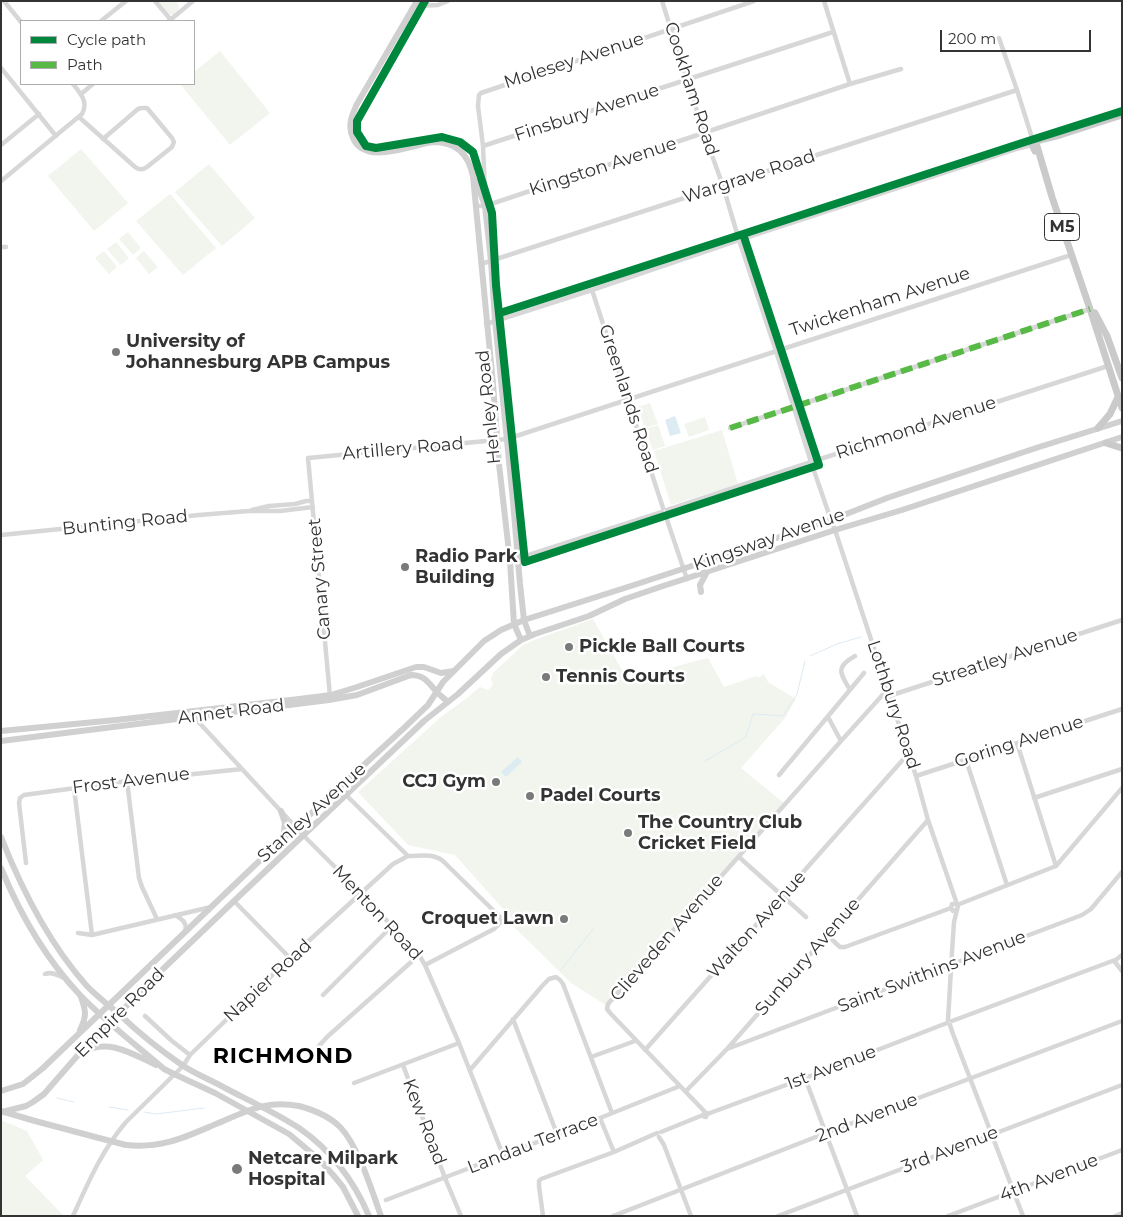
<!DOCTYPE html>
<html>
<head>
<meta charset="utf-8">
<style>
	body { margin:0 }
	#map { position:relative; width:1123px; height:1217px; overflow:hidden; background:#fff; font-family:Montserrat,sans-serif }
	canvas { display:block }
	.frame { position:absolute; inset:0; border:2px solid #333; pointer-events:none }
	.legend { position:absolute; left:20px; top:20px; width:175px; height:65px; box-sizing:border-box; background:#fff; border:1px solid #adadad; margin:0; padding:6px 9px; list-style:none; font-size:15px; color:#333 }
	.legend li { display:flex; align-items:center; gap:10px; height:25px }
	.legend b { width:25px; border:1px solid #adadad }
	.scale { position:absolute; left:940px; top:30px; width:151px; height:22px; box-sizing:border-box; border:2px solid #333; border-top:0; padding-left:6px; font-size:15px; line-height:18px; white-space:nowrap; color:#333; -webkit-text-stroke:4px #fff; paint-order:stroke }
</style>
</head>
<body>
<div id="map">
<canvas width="1123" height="1217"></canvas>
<div class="frame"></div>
<ul class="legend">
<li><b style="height:6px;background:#00873e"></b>Cycle path</li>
<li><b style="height:6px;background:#58b947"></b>Path</li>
</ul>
<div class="scale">200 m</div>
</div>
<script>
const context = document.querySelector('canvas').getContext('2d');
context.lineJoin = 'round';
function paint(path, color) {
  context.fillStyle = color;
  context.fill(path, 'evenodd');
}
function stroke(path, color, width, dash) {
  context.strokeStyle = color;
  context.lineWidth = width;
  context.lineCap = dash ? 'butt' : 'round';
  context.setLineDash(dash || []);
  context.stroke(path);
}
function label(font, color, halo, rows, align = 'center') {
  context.font = font + ' Montserrat,sans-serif';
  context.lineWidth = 5;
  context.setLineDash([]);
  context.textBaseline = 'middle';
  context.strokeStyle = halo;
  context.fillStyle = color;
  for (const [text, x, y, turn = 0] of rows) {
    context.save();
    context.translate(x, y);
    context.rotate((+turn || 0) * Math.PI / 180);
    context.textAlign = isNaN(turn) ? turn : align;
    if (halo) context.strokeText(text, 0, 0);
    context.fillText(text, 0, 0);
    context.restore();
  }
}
const green = new Path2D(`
	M 157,1 L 176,1 C 181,7 179,11 173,15 C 165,14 162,7 157,1 Z
	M 220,51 L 270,113 L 230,145 L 180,84 L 194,84 L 194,72 Z
	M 81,149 L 128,203 L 94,231 L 48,176 Z
	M 209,164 L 255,218 L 222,246 L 175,192 Z
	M 170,194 L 216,248 L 183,275 L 136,221 Z
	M 128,232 L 141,248 L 133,255 L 119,239 Z
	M 116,242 L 129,258 L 121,265 L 107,249 Z
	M 104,251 L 117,267 L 109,274 L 95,258 Z
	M 144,251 L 158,267 L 149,274 L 136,258 Z
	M 650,403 L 658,424 L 645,428 L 638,407 Z
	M 705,417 L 709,430 L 689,437 L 684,424 Z
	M 658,425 L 665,446 L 653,450 L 645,429 Z
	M 722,430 L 738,484 L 671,505 L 654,451 Z
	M 593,619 L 627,679 L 708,658 L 724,687 L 756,676 L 758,678 L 764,674 L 768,682 L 796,699 L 785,718 L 741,768 L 785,804 L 607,1006 L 571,983 L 513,926 L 512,919 L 455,855 L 408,845 L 358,792 L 441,717 L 463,701 L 480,687 L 488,690 L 493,685 L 491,678 L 494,672 L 522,646 L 534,640 Z
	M 1,1120 L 27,1131 L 43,1160 L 25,1176 L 64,1216 L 1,1216 Z`);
const water = new Path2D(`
	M 675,416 L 681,433 L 670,436 L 665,420 Z
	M 518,757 L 522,762 L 506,777 L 501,772 Z`);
const stream = new Path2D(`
	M 810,656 L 837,644 L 861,637
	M 705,761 L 746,737 L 753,714 L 783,716 L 797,694 L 805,661
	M 561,970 L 593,929
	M 57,1098 L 74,1102
	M 109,1107 L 128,1110
	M 144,1112 L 156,1114 L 204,1108`);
const street = new Path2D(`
	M 4,1 L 21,22
	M 155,1 L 171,20
	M 662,1 L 704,133 L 723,186 L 739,240 L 776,351 L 811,462 L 831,520 L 835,530 L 916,776 L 928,820 L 957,904
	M 824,1 L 850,84
	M 414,6 L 438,5 L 448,1
	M 101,21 L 126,1
	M 169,21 L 193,1
	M 999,38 L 1017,90 L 1033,141
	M 1,68 L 56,136
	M 81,94 L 93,84
	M 79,117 L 135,167 C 139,170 143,170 147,167 L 172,147 L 174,142 L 172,138 L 147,108 L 141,108 L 138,109 L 103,139
	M 1,145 L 39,114
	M 483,146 L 833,32
	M 1,181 L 82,114 C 89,102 80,93 73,84
	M 483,199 L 485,191 L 483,146 L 478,106 L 479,95 L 481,93 L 754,1
	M 476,206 L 485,206 L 850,84 L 901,69
	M 1,247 L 6,247
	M 481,264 L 1017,90
	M 592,290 L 663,508
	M 486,324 L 592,290 L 739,240 L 1016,149 L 1032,145
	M 730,428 L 1090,309
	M 252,510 L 269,506 L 295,504 L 306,501 L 312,501
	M 667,510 L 811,462 L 1108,366
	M 665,514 L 687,579
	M 1,535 L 199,515 L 249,511 L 280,511 L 313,507
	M 510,561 L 662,512
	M 850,690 C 840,673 835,667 855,656
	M 330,696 L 308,458 L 507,439 L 1071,255
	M 889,696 L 1122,620
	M 193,716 L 303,835 L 362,894 L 419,955 L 425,965 L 459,1043 L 503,1155
	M 828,717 L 841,741
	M 1017,743 L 1056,866
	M 966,760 L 1007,885
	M 779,775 L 864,673
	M 916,776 L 1122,709
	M 127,781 L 139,878 L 142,887 L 157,919
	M 74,788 L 92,935
	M 346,795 L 408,856 C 420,856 433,853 443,861 L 500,917 L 500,923 L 494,929 L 425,965
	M 1034,798 L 1122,769
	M 739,857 L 806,917
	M 26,863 L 19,803 L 20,798 L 24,795 L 127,781 L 242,769
	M 234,901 L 290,958
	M 957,905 L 1056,866 L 1122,788
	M 175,915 C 181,918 188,923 185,931
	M 78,933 L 92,935 L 211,907
	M 827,935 L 840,947 L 845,947 L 951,908 L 952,904 L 956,904 L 958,906 L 957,910 L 953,911 L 951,908
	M 1117,959 L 1122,955
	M 1115,962 L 1122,971
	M 45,974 C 52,971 59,976 64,978
	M 323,995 L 392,926
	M 145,1016 L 172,1041 L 190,1055
	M 513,1019 L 557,1134
	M 948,1020 L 952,952 L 954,922 L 957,910
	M 952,1021 L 1115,960
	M 950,1025 L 953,1034 L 1023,1216
	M 318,1047 L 327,1037 L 419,955
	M 727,1049 L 1082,915 L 1091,909 L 1122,872
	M 645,1050 L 908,754
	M 591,1057 L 635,1041
	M 403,1065 L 445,1178 L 461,1216
	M 470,1070 L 543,985 L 549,979 L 556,977 L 560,980 L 563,984 L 612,1113
	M 805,1078 L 857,1216
	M 354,1083 L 459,1043
	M 686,1091 L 727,1049 L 928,820
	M 706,1113 L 611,1014 L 607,1009 L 608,1004 L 841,741 L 887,690
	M 707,1114 L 704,1113 L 703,1116 L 706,1117 L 707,1114 L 710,1113 L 805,1078 L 947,1023
	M 600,1118 L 614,1152
	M 661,1132 L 703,1115
	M 659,1137 L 664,1145 L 691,1216
	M 386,1200 L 600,1118 L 680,1086
	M 73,1216 C 88,1183 102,1150 126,1122 L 183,1066 L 190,1055 L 290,958 L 393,864 L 408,856
	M 543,1216 L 539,1186 L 539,1181 L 541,1179 L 614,1152 L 657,1133
	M 613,1216 L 826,1133 L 1122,1021
	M 778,1216 L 1122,1085
	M 948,1216 L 1122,1150
	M 1115,1216 L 1122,1213`);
const secondary = new Path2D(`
	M 417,1 L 357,104 C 352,115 347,126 353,138 C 365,166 411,145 433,142 C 456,142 468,153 473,176 L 493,384 L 499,464 L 510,561 L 514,624 L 521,640
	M 476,181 L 485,206 L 491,261 L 495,320 L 513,501 L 520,584 L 524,620 L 530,636
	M 701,592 L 700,585 L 707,572
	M 1,731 L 116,720 L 299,699 L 331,695 L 357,687 L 416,667 L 424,667 L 441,673 L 454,671
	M 1,741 L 329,700 L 357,695 L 411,675 C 424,675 428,682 435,690 C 439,695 444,698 448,702
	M 281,811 L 285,823 L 283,840
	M 1,837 C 22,890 48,942 86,985 C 96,996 109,1005 120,1015 C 139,1033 160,1050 182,1065 C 195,1074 211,1080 225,1088 C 250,1101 276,1113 299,1128 C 331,1150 354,1181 369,1216
	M 1,868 C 20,914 46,959 80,995 C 106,1022 136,1045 164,1069 L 174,1074 L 215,1093 L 289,1134 L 320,1160 L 334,1176 L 343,1187 L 358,1216
	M 80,1030 C 87,1016 86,1011 81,997
	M 84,1052 C 108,1038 133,1054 156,1065
	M 1,1091 L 23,1084 L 42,1069 L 254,866 L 404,728 L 428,705 L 443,682 L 484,641 L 501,630 L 524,620 L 634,585 L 831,520 L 887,498 L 1036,448 L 1122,421
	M 299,1106 C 314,1110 329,1116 340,1127 C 358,1145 372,1191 381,1216
	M 2,1112 L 26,1106 L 33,1102 L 44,1094 L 78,1055 L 163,969 L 234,901 L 424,721 L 458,694 L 501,654 L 521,640 L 535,634 L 589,616 L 625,599 L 660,587 L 835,530 L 902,510 L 1122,437
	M 35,1121 L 99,1138
	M 126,1145 C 164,1149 187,1136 221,1122`);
const primary = new Path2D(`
	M 1037,146 L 1052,197 L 1090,309 L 1122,408
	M 1035,151 L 1032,144 L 1033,141 L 1036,141 L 1060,135 L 1122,115
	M 1095,313 L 1107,336 L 1122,378
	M 1098,428 L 1110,414 L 1118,397
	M 1106,443 L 1122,448`);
const secondaryBridge = new Path2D(`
	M 1,1111 L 35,1121
	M 221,1122 C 249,1110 267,1100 299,1106
	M 99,1138 L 126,1145`);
const quiet = new Path2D(`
	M 730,428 L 1090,309`);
const cycleway = new Path2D(`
	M 425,1 L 357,121 L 357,132 L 366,146 L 376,148 L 442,137 L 460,142 L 473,152 L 492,213 L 496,285 L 525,562 L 819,465 L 743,234 L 500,313
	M 743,234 L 1028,141 L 1122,111`);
const markers = [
	[116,352,5,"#7a7a7a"],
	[405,567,5,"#7a7a7a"],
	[569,647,5,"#7a7a7a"],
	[546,677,5,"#7a7a7a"],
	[496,782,5,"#7a7a7a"],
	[530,796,5,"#7a7a7a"],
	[628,833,5,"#7a7a7a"],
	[564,919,5,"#7a7a7a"],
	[237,1169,6,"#7a7a7a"]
];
const shields = [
	[1062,227,35]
];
const shieldNames = [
	["M5",1062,227]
];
const streetNames = [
	["Molesey Avenue",574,61,-18],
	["Cookham Road",691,89,72],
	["Finsbury Avenue",587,113,-18],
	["Kingston Avenue",603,167,-18],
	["Wargrave Road",749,177,-18],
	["Twickenham Avenue",880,302,-18],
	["Greenlands Road",628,399,72],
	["Henley Road",489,407,-96],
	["Richmond Avenue",916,428,-18],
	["Artillery Road",403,449,-5],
	["Bunting Road",125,523,-6],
	["Kingsway Avenue",769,540,-19],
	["Canary Street",320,579,-95],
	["Streatley Avenue",1005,658,-18],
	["Lothbury Road",893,705,72],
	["Annet Road",231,712,-7],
	["Goring Avenue",1019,742,-18],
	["Frost Avenue",131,781,-7],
	["Stanley Avenue",312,813,-42],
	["Menton Road",377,913,47],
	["Walton Avenue",757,925,-48],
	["Clieveden Avenue",667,938,-49],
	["Sunbury Avenue",808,957,-49],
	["Saint Swithins Avenue",932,972,-21],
	["Napier Road",268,981,-43],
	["Empire Road",120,1013,-45],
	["1st Avenue",831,1068,-21],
	["2nd Avenue",867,1118,-21],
	["Kew Road",424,1122,69],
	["Landau Terrace",533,1144,-21],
	["3rd Avenue",950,1150,-21],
	["4th Avenue",1049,1178,-21]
];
const poiNames = [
	["University of",126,342],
	["Johannesburg APB Campus",126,363],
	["Radio Park",415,557],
	["Building",415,578],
	["Pickle Ball Courts",579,647],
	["Tennis Courts",556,677],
	["CCJ Gym",486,782,"right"],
	["Padel Courts",540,796],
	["The Country Club",638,823],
	["Cricket Field",638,844],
	["Croquet Lawn",554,919,"right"],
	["Netcare Milpark",248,1159],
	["Hospital",248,1180]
];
const districtNames = [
	["RICHMOND",283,1057]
];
paint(green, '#f1f5ed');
paint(water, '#ddebf3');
stroke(stream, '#ddebf3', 1);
stroke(street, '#d7d7d7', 4.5);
stroke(secondary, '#d0d0d0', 6);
stroke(primary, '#cacaca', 7);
stroke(secondaryBridge, '#d0d0d0', 6);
stroke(quiet, '#58b947', 6, [12, 6]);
stroke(cycleway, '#00873e', 8);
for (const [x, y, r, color] of markers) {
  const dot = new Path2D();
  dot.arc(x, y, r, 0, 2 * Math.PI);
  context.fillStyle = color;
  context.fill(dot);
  stroke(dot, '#fff', 2);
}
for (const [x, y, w] of shields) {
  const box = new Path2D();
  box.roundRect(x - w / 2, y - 13.5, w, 27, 4);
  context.fillStyle = '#fff';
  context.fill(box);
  stroke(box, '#333', 1);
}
label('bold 16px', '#333', null, shieldNames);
label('18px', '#333', '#fff', streetNames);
label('bold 18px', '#333', '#fff', poiNames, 'left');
context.letterSpacing = '1px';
label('bold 22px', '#000', '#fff', districtNames);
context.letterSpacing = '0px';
</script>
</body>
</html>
